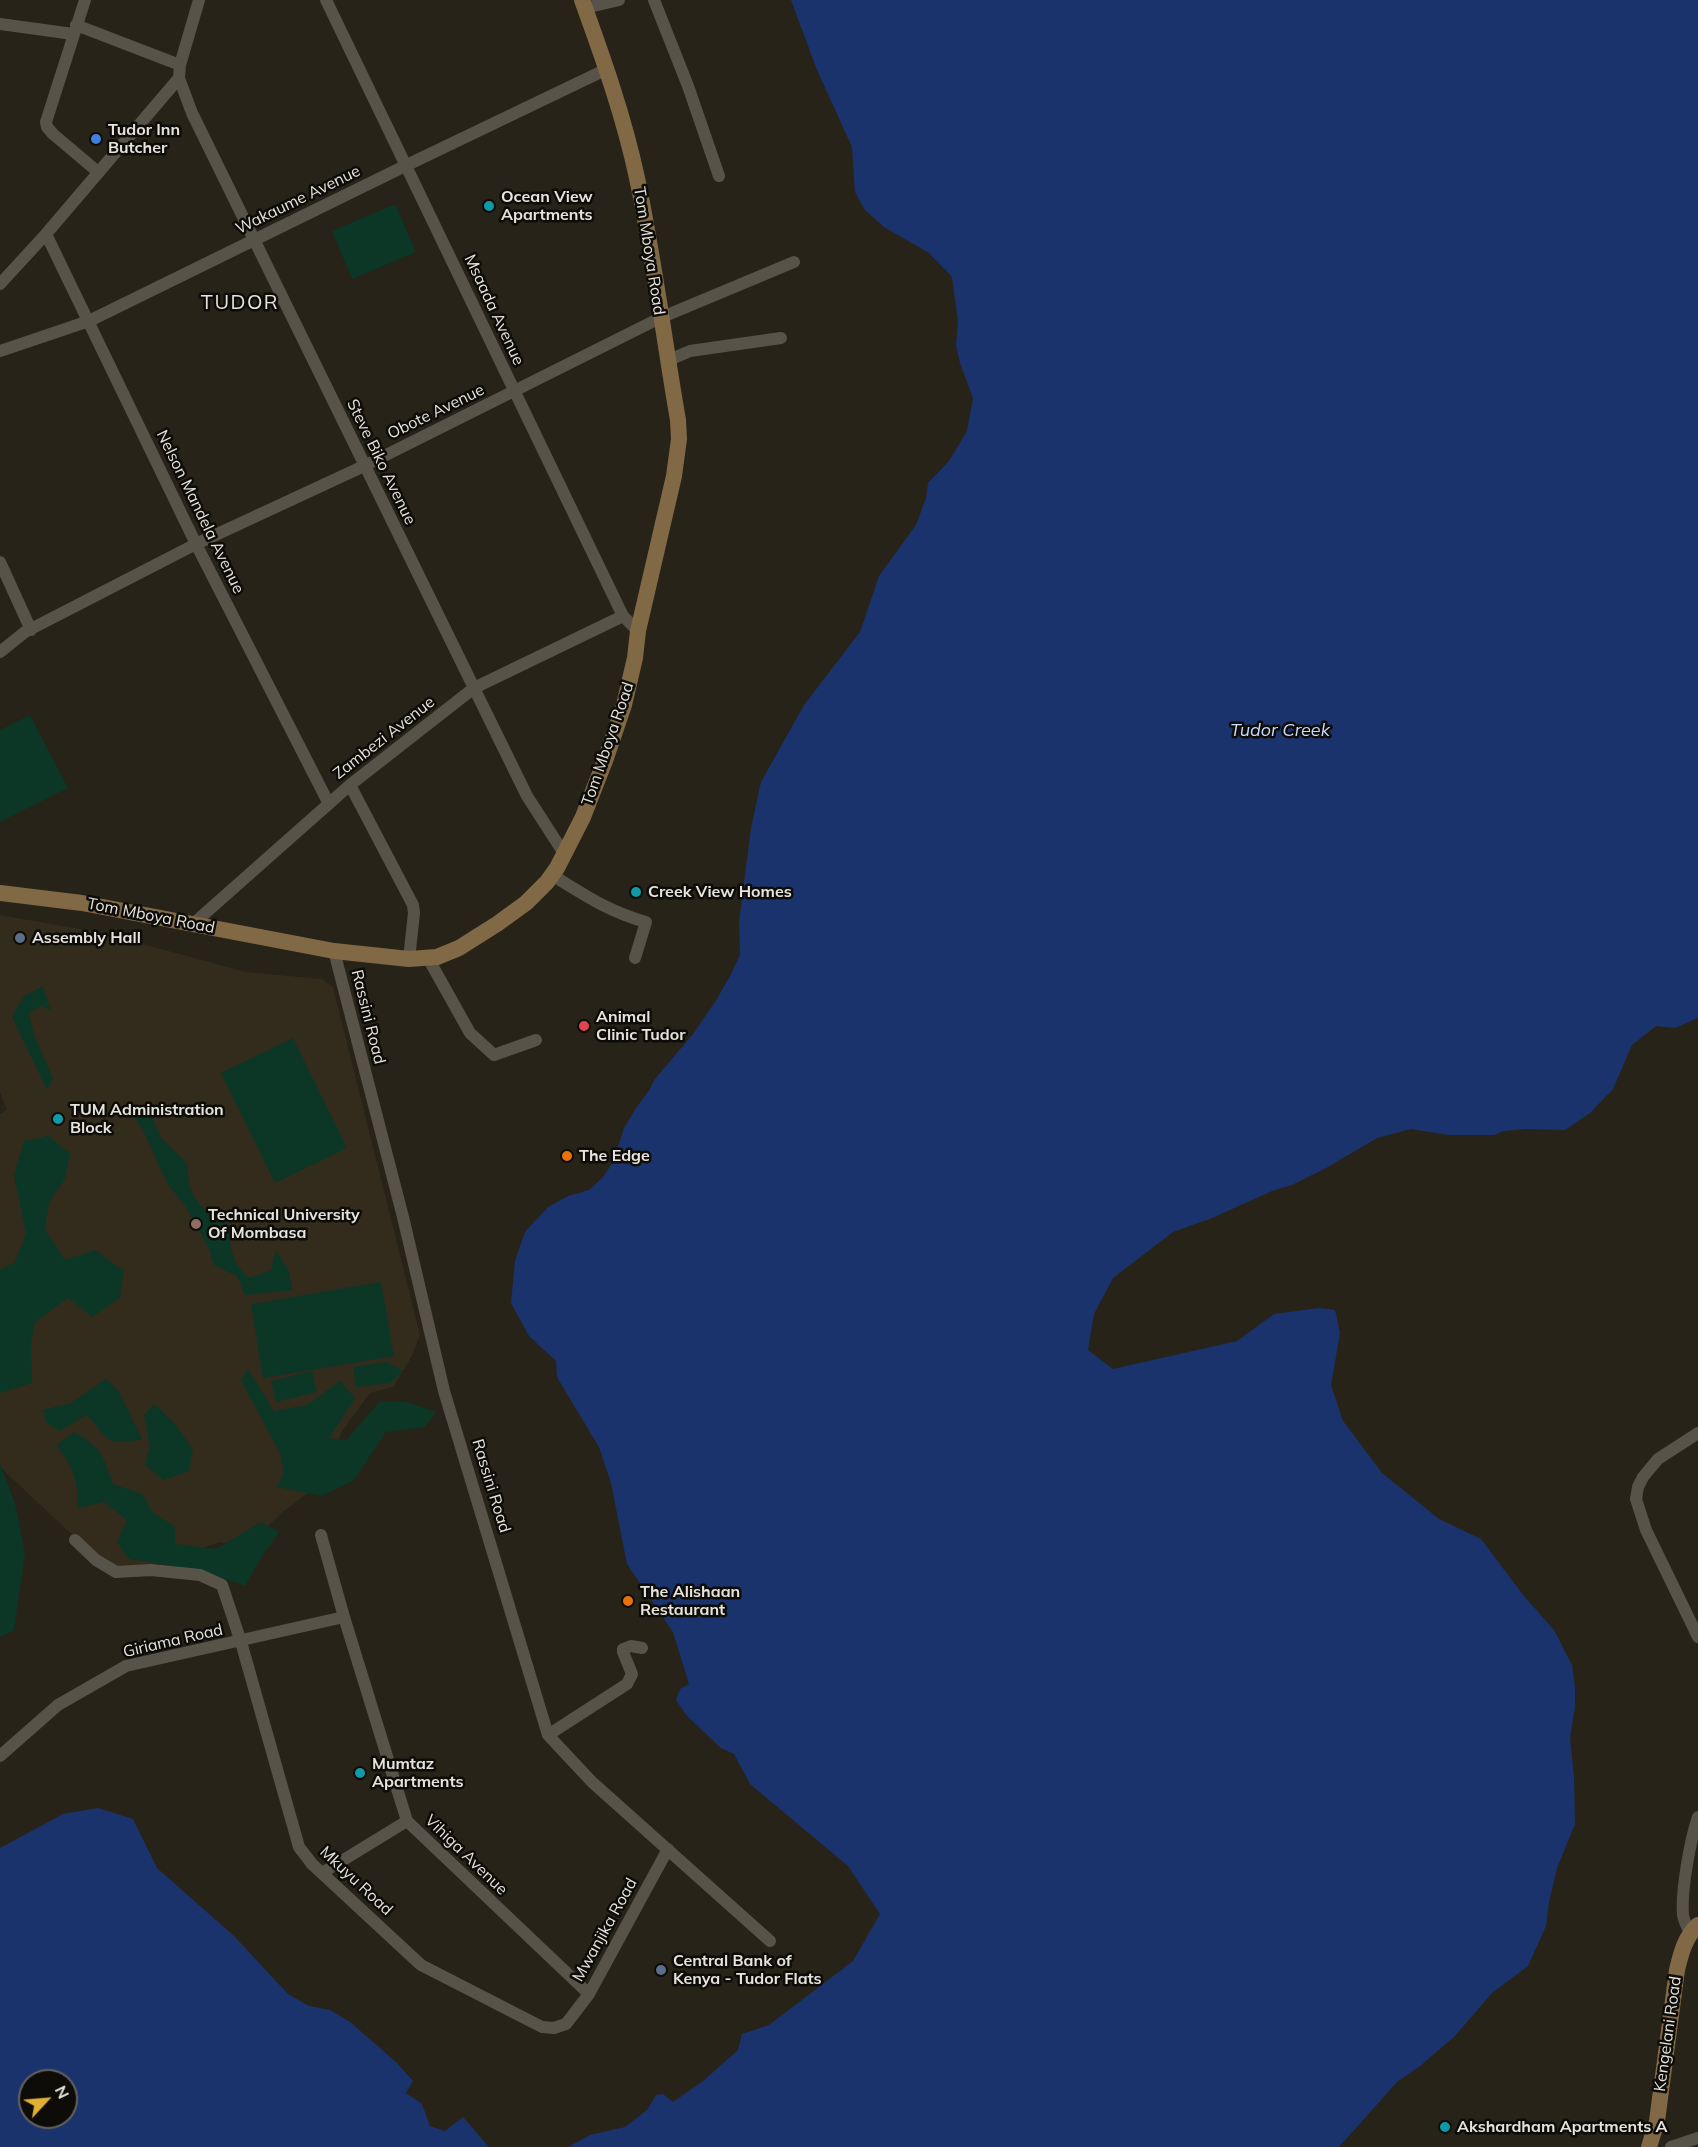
<!DOCTYPE html>
<html>
<head>
<meta charset="utf-8">
<style>
	body { margin:0 }
	#map { position:relative; width:1698px; height:2147px; overflow:hidden; background:#272319; font-family:Mulish,sans-serif }
	canvas { display:block }
	.north { position:absolute; left:18px; top:2069px; width:60px; height:60px; box-sizing:border-box; background:#0e0c08; border:2px solid #64625d; border-radius:50%; rotate:64deg; font-size:16px; font-weight:700; line-height:24px; text-align:center; color:#e6e3dd }
	.north::after { content:''; display:block; margin:auto; width:21px; height:27px; background:#e0b034; clip-path:polygon(50% 0,100% 100%,50% 72%,0 100%) }
</style>
</head>
<body>
<div id="map">
<canvas width="1698" height="2147"></canvas>
<div class="north">N</div>
</div>
<script>
const context = document.querySelector('canvas').getContext('2d');
context.lineJoin = 'round';
function paint(path, color) {
  context.fillStyle = color;
  context.fill(path, 'evenodd');
}
function stroke(path, color, width, dash) {
  context.strokeStyle = color;
  context.lineWidth = width;
  context.lineCap = dash ? 'butt' : 'round';
  context.setLineDash(dash || []);
  context.stroke(path);
}
function label(font, color, halo, rows, align = 'center') {
  context.font = font + ' Mulish,sans-serif';
  context.lineWidth = 5;
  context.setLineDash([]);
  context.textBaseline = 'middle';
  context.strokeStyle = halo;
  context.fillStyle = color;
  for (const [text, x, y, turn = 0] of rows) {
    context.save();
    context.translate(x, y);
    context.rotate((+turn || 0) * Math.PI / 180);
    context.textAlign = isNaN(turn) ? turn : align;
    if (halo) context.strokeText(text, 0, 0);
    context.fillText(text, 0, 0);
    context.restore();
  }
}
const built = new Path2D(`
	M 0,915 L 102,933 L 246,972 L 322,979 L 333,987 L 420,1335 L 412,1356 L 393,1387 L 370,1393 L 342,1431 L 321,1483 L 284,1511 L 244,1548 L 219,1542 L 167,1562 L 114,1569 L 82,1544 L 0,1467 L 0,1114 L 7,1110 L 0,1092 Z`);
const green = new Path2D(`
	M 395,204 L 416,252 L 352,279 L 332,231 Z
	M 30,715 L 68,788 L 0,822 L 0,730 Z
	M 43,986 L 51,1010 L 40,1006 L 29,1013 L 34,1035 L 53,1078 L 47,1090 L 12,1017 L 24,996 Z
	M 293,1038 L 347,1148 L 275,1183 L 221,1073 Z
	M 149,1109 L 161,1138 L 188,1164 C 186,1193 197,1201 216,1222 L 229,1223 C 229,1245 232,1265 250,1278 L 271,1270 L 276,1250 L 288,1270 L 293,1290 L 245,1295 L 237,1276 L 214,1265 L 209,1248 L 186,1207 L 168,1185 L 144,1132 L 134,1116 Z
	M 48,1136 L 70,1153 L 65,1179 L 49,1202 L 45,1230 L 65,1260 L 95,1250 L 124,1271 L 120,1298 L 92,1317 L 68,1298 L 35,1322 L 31,1342 L 32,1383 L 0,1393 L 0,1270 L 15,1262 L 26,1233 L 14,1176 L 24,1141 Z
	M 381,1282 L 394,1356 L 263,1378 L 251,1304 Z
	M 387,1362 L 403,1371 L 390,1383 L 356,1387 L 353,1367 Z
	M 248,1369 L 274,1411 L 307,1405 L 340,1381 L 355,1398 L 329,1438 L 346,1440 L 380,1401 L 407,1402 L 436,1412 L 425,1427 L 386,1432 L 354,1480 L 322,1496 L 277,1487 L 284,1472 L 280,1453 L 241,1380 Z
	M 312,1371 L 317,1392 L 276,1402 L 271,1381 Z
	M 106,1379 L 118,1390 L 142,1439 C 106,1446 110,1441 87,1415 L 59,1431 L 46,1422 L 43,1410 L 71,1403 Z
	M 154,1404 L 174,1423 L 193,1449 L 189,1471 L 164,1480 L 145,1465 L 150,1446 L 144,1415 Z
	M 74,1432 C 101,1447 103,1455 113,1484 L 142,1494 L 152,1512 L 175,1527 L 175,1544 L 216,1549 L 261,1522 L 279,1532 L 261,1558 L 245,1586 C 207,1572 169,1565 129,1559 L 117,1542 L 127,1520 L 104,1502 L 77,1508 C 79,1482 73,1465 56,1445 Z
	M 0,1464 L 15,1503 L 25,1553 L 14,1630 L 0,1637 Z`);
const water = new Path2D(`
	M 791,0 L 1698,0 L 1698,1018 L 1675,1028 L 1656,1026 L 1632,1045 L 1613,1089 L 1590,1113 L 1565,1130 L 1525,1129 L 1504,1131 L 1494,1135 L 1449,1135 L 1411,1129 L 1377,1138 L 1328,1167 L 1292,1185 L 1272,1191 L 1212,1218 L 1173,1232 L 1113,1278 L 1094,1314 L 1088,1350 L 1113,1369 L 1237,1341 L 1274,1314 L 1319,1308 L 1335,1310 L 1340,1333 L 1331,1385 L 1343,1421 L 1382,1473 L 1439,1519 L 1481,1539 L 1524,1596 L 1554,1630 L 1572,1665 L 1575,1688 L 1575,1707 L 1570,1738 L 1574,1777 L 1575,1824 L 1557,1868 L 1549,1902 L 1546,1926 L 1528,1966 L 1492,1993 L 1454,2037 L 1420,2066 L 1397,2082 L 1339,2147 L 568,2147 L 590,2135 L 625,2127 L 647,2110 L 656,2095 L 663,2094 L 673,2102 L 703,2081 L 738,2050 L 742,2034 L 769,2025 L 853,1961 L 880,1914 L 848,1866 L 750,1784 L 734,1754 L 721,1748 L 687,1716 L 676,1700 L 680,1689 L 689,1684 L 673,1632 L 627,1564 L 611,1483 L 599,1447 L 557,1377 L 556,1361 L 529,1336 L 511,1303 L 515,1261 L 525,1232 L 548,1207 L 568,1196 L 589,1190 L 603,1177 L 613,1162 L 624,1128 L 636,1108 L 648,1092 L 655,1079 L 693,1034 L 717,999 L 731,974 L 740,955 L 739,922 L 751,828 L 761,782 L 804,705 L 860,632 L 879,576 L 916,525 L 926,498 L 928,483 L 949,461 L 967,431 L 973,398 L 960,363 L 956,345 L 958,322 L 952,277 L 929,253 L 884,227 L 865,210 L 855,192 L 852,147 L 817,70 Z
	M 98,1808 L 133,1819 L 157,1868 L 234,1936 L 288,1994 L 309,2006 L 330,2010 L 350,2022 L 396,2062 L 413,2081 L 406,2093 L 422,2104 L 430,2126 L 445,2131 L 463,2117 L 489,2147 L 0,2147 L 0,1848 L 63,1814 ZM 30,2081 L 66,2081 L 66,2117 L 30,2117 Z`);
const street = new Path2D(`
	M 85,0 L 46,122 L 47,127 L 53,134 L 98,172
	M 326,0 L 623,616 L 638,631
	M 654,0 L 688,86 L 719,176
	M 585,8 L 619,0
	M 0,24 L 73,34
	M 76,25 L 180,65
	M 179,78 L 192,113 L 527,796 L 565,855
	M 46,234 L 196,544 L 329,804
	M 0,284 L 46,234 L 179,78 L 180,65 L 199,0
	M 0,351 L 89,321 L 407,165 L 607,69
	M 667,361 L 690,351 L 781,338
	M 0,562 L 31,630
	M 0,652 L 25,632 L 196,544 L 364,466 L 660,318 L 794,262
	M 350,785 L 413,905 L 414,913 L 409,959
	M 552,875 C 585,895 609,912 646,922 L 635,958
	M 193,924 L 350,785 L 474,688 L 623,616
	M 334,951 L 403,1217 L 444,1391 L 548,1735 L 592,1782 L 770,1941
	M 428,958 L 470,1033 L 494,1055 L 536,1040
	M 1698,1433 L 1658,1459 L 1643,1477 L 1638,1487 L 1636,1499 L 1646,1530 L 1698,1637
	M 321,1535 L 344,1617 L 407,1821 L 589,1994
	M 75,1540 L 96,1560 L 116,1572 L 151,1570 L 200,1575 L 222,1585 L 241,1642 L 299,1847 L 312,1864 L 421,1965 L 542,2027 L 554,2028 L 566,2024 L 589,1994 L 668,1849
	M 548,1735 L 627,1684 L 632,1674 L 623,1652 L 623,1649 L 631,1646 L 642,1648
	M 0,1756 L 58,1705 L 126,1666 L 344,1617
	M 322,1873 L 407,1821
	M 1690,1933 C 1687,1927 1684,1921 1683,1915 C 1681,1890 1690,1841 1698,1817
	M 1671,2147 L 1698,2138`);
const secondary = new Path2D(`
	M 0,893 L 82,903 L 334,951 L 409,959 L 437,957 L 459,948 L 497,924 L 526,903 L 547,882 L 557,868 L 583,817 L 606,758 L 624,705 L 635,658 L 638,631 L 674,476 L 679,439 L 678,420 C 664,340 654,258 637,178 C 624,117 603,58 582,0
	M 1649,2147 L 1657,2121 L 1677,1970 C 1681,1953 1685,1937 1698,1925`);
const markers = [
	[96,139,6,"#3f7fe0"],
	[489,206,6,"#0f9aa8"],
	[636,892,6,"#0f9aa8"],
	[20,938,6,"#5c6f8a"],
	[584,1026,6,"#e0444e"],
	[58,1119,6,"#0f9aa8"],
	[567,1156,6,"#e8710a"],
	[196,1224,6,"#8d6e63"],
	[628,1601,6,"#e8710a"],
	[360,1773,6,"#0f9aa8"],
	[661,1970,6,"#5c6f8a"],
	[1445,2127,6,"#0f9aa8"]
];
const poiNames = [
	["Tudor Inn",108,130],
	["Butcher",108,148],
	["Ocean View",501,197],
	["Apartments",501,215],
	["Creek View Homes",648,892],
	["Assembly Hall",32,938],
	["Animal",596,1017],
	["Clinic Tudor",596,1035],
	["TUM Administration",70,1110],
	["Block",70,1128],
	["The Edge",579,1156],
	["Technical University",208,1215],
	["Of Mombasa",208,1233],
	["The Alishaan",640,1592],
	["Restaurant",640,1610],
	["Mumtaz",372,1764],
	["Apartments",372,1782],
	["Central Bank of",673,1961],
	["Kenya - Tudor Flats",673,1979],
	["Akshardham Apartments A",1457,2127]
];
const streetNames = [
	["Wakaume Avenue",298,200,-26],
	["Tom Mboya Road",649,251,81],
	["Msaada Avenue",494,310,65],
	["Obote Avenue",436,412,-26],
	["Steve Biko Avenue",381,462,64],
	["Nelson Mandela Avenue",200,512,64],
	["Zambezi Avenue",384,738,-38],
	["Tom Mboya Road",608,744,-71],
	["Tom Mboya Road",151,916,11],
	["Rassini Road",368,1017,76],
	["Rassini Road",491,1486,73],
	["Giriama Road",173,1641,-13],
	["Vihiga Avenue",466,1855,44],
	["Mkuyu Road",356,1881,43],
	["Mwanjika Road",605,1930,-61],
	["Kengelani Road",1668,2034,-82]
];
const waterNames = [
	["Tudor Creek",1280,731]
];
const quarterNames = [
	["TUDOR",240,303]
];
paint(built, '#332c1d');
paint(green, '#0c3626');
paint(water, '#1b336d');
stroke(street, '#585348', 12);
stroke(secondary, '#826945', 16);
for (const [x, y, r, color] of markers) {
  const dot = new Path2D();
  dot.arc(x, y, r, 0, 2 * Math.PI);
  context.fillStyle = color;
  context.fill(dot);
  stroke(dot, '#0e0c08', 2);
}
label('bold 16px', '#e6e3dd', '#0e0c08', poiNames, 'left');
label('16px', '#e6e3dd', '#0e0c08', streetNames);
label('italic 18px', '#c7dafe', '#0e0c08', waterNames);
context.letterSpacing = '1.5px';
label('20px', '#e6e3dd', '#0e0c08', quarterNames);
context.letterSpacing = '0px';
</script>
</body>
</html>
